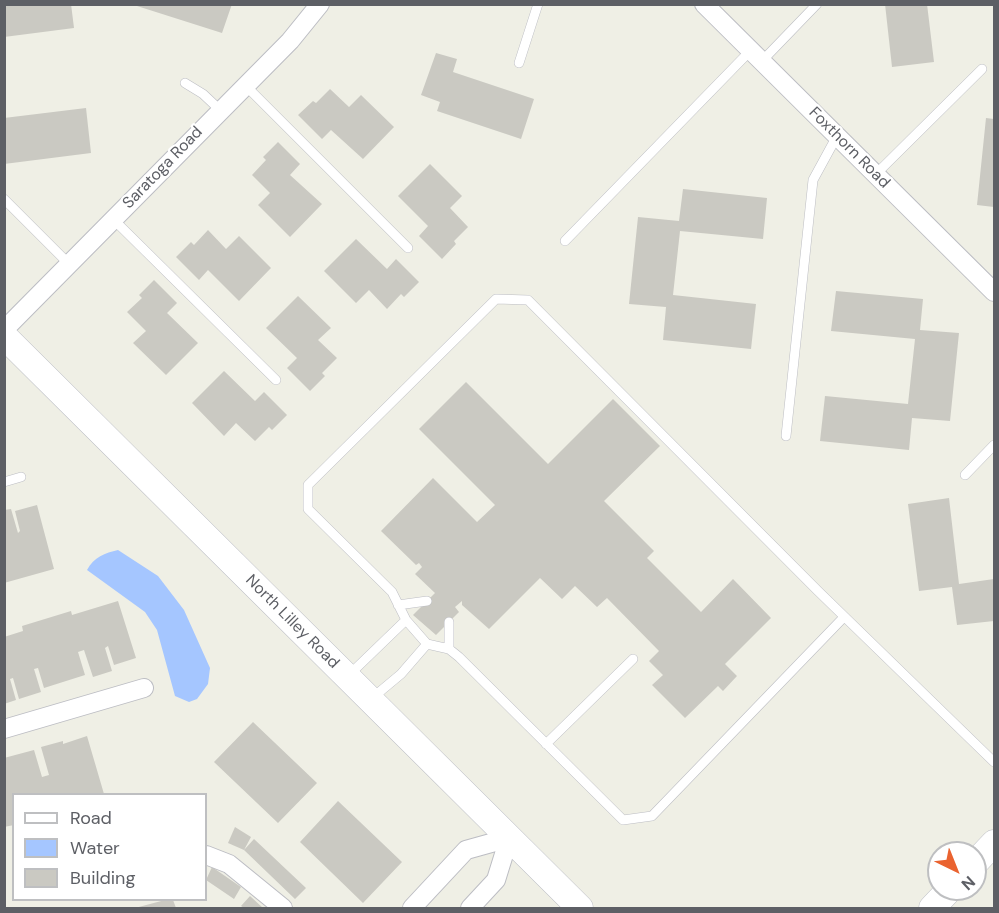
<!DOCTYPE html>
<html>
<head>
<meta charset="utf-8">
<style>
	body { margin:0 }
	#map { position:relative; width:999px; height:913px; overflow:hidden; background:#efefe5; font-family:"DM Sans",sans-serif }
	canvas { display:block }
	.frame { position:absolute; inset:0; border:6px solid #5d5f65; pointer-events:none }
	.legend { position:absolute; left:12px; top:793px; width:195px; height:108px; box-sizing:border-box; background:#fff; border:2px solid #bebfc1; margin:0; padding:8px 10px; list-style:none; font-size:18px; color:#5d5f65 }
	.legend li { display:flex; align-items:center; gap:12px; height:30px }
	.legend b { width:30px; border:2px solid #bebfc1 }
	.north { position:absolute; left:927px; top:841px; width:60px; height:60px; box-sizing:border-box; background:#fff; border:2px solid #bebfc1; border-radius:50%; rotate:137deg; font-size:16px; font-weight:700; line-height:24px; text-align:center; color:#5d5f65 }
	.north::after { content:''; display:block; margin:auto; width:21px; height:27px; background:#ea6330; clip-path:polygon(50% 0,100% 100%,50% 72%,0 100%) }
</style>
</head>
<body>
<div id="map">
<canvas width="999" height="913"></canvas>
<div class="frame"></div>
<ul class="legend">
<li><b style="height:8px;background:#fff"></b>Road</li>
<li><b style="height:16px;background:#a5c6ff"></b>Water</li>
<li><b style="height:16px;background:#cac9c2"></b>Building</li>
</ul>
<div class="north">N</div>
</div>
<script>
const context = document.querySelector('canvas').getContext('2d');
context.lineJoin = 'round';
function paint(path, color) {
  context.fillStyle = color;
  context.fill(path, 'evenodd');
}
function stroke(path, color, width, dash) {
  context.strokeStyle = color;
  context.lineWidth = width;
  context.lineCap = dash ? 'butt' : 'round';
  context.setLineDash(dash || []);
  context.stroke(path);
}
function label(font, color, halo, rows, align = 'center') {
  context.font = font + ' "DM Sans",sans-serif';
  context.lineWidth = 4.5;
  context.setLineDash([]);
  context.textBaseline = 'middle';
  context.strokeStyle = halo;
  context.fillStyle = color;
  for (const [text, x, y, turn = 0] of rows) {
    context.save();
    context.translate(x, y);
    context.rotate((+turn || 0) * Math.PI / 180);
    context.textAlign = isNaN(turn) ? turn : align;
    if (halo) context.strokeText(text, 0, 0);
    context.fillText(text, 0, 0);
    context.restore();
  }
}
const water = new Path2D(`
	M 118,550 L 158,576 L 184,610 L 210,668 L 208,684 L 197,699 L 189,702 L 175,696 L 157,630 L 145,612 L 87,570 C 94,557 105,553 118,550 Z`);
const building = new Path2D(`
	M 4,4 L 71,4 L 74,28 L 4,37 Z
	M 138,4 L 232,4 L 222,33 L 137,6 Z
	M 885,4 L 927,4 L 934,62 L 892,67 Z
	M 436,53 L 457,59 L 453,72 L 534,99 L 521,139 L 437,111 L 440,102 L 421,95 Z
	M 330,89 L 349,107 L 361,95 L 394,127 L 363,159 L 331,130 L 322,139 L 298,115 L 313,101 L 316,103 Z
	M 86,108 L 91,153 L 4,164 L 4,118 Z
	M 986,118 L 994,119 L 994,207 L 977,205 Z
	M 278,142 L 300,164 L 290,175 L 322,204 L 290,237 L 258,205 L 270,193 L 252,175 L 266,160 L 263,157 Z
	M 430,164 L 462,196 L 450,208 L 468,227 L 454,241 L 456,244 L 442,259 L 419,236 L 428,226 L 398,196 Z
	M 683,189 L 767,198 L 763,239 L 680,231 L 673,295 L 756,304 L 751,349 L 663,340 L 666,307 L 629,304 L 638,217 L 679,221 Z
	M 208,230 L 226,249 L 239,236 L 271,268 L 239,301 L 208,270 L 199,280 L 176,257 L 191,242 L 194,245 Z
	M 356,239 L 387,269 L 396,259 L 419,282 L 404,297 L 401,294 L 387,309 L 369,290 L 356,303 L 324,271 Z
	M 154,280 L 177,303 L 167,313 L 198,343 L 166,375 L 133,343 L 146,331 L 127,312 L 142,298 L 139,295 Z
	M 836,291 L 923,299 L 920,330 L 959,333 L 950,421 L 912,418 L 909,450 L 820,441 L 825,396 L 908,404 L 915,339 L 831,331 Z
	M 298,296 L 331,328 L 318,340 L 337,358 L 322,373 L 325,376 L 310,391 L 287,368 L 297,358 L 266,328 Z
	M 224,371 L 255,401 L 264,392 L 287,415 L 272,430 L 269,427 L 255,441 L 236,423 L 224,436 L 192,403 Z
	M 466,382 L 548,464 L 613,399 L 660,446 L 604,501 L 654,551 L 647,558 L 701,612 L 733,579 L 771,618 L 725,664 L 737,676 L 723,691 L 718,686 L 685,718 L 652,685 L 663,675 L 649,661 L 659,651 L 607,598 L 597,607 L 575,586 L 562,599 L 540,578 L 489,629 L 462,605 L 462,601 L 455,607 L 459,612 L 436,635 L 413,615 L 435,593 L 415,574 L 422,567 L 419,563 L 416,565 L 381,531 L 433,478 L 477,522 L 495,505 L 419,429 Z
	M 949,498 L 959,584 L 994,579 L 994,621 L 957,625 L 952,587 L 919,591 L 908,504 Z
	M 37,505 L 54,569 L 4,583 L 4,510 L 11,509 L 18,533 L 20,531 L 15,511 Z
	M 118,601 L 136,658 L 114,665 L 108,646 L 105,648 L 112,671 L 93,677 L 84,650 L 78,652 L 85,675 L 44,688 L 38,668 L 34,669 L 41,692 L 19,699 L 13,678 L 10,679 L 16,700 L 4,704 L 4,637 L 23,631 L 22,626 L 71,611 L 72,615 Z
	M 253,722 L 317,783 L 278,823 L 214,762 Z
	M 87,736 L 104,794 L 14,794 L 14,825 L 4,827 L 4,758 L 34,750 L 42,777 L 49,775 L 41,747 L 63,741 L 63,744 Z
	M 338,801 L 402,862 L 363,903 L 300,842 Z
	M 235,827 L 251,837 L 244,850 L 228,843 Z
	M 254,839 L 306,888 L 295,899 L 244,850 Z
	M 212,867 L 241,887 L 234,899 L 206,880 Z
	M 250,896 L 263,908 L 244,908 L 241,906 Z
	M 165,900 L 173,900 L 176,908 L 135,908 Z`);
const lane = new Path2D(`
	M 762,61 L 817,4
	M 519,63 L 538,4
	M 185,83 L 203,94 L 220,110
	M 245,85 L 408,248
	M 876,174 L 982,69
	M 4,199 L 69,264
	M 113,219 L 276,380
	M 565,241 L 751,50
	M 786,436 L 813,180 L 837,136
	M 965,475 L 994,445
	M 4,482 L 21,477
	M 398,605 L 427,601
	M 844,617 L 652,816 L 623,820 L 459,657 L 449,649 L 427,644 L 406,620 L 392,592 L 308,509 L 308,485 L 496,299 L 528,300 L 818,591 L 994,762
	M 449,622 L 449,649
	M 349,675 L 406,620
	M 371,699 L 401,674 L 427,644
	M 546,744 L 633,659`);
const street = new Path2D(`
	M 704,4 L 994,292
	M 4,330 L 290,41 L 320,4
	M 4,729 L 144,688
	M 206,855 L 229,864 L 283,908
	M 412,908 L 466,850 L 509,838
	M 470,908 L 496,880 L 509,838`);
const secondary = new Path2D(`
	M 4,336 L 580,908
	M 975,863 L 994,843
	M 932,908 L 950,889`);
const streetNames = [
	["Foxthorn Road",849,148,45],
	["Saratoga Road",163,168,-46],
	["North Lilley Road",292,622,45]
];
paint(water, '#a5c6ff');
paint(building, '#cac9c2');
stroke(lane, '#bcbdc3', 10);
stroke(street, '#bcbdc3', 20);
stroke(secondary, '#babcc3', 27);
stroke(lane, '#fff', 9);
stroke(street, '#fff', 18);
stroke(secondary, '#fff', 26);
label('16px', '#5d5f65', '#fff', streetNames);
</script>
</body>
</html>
